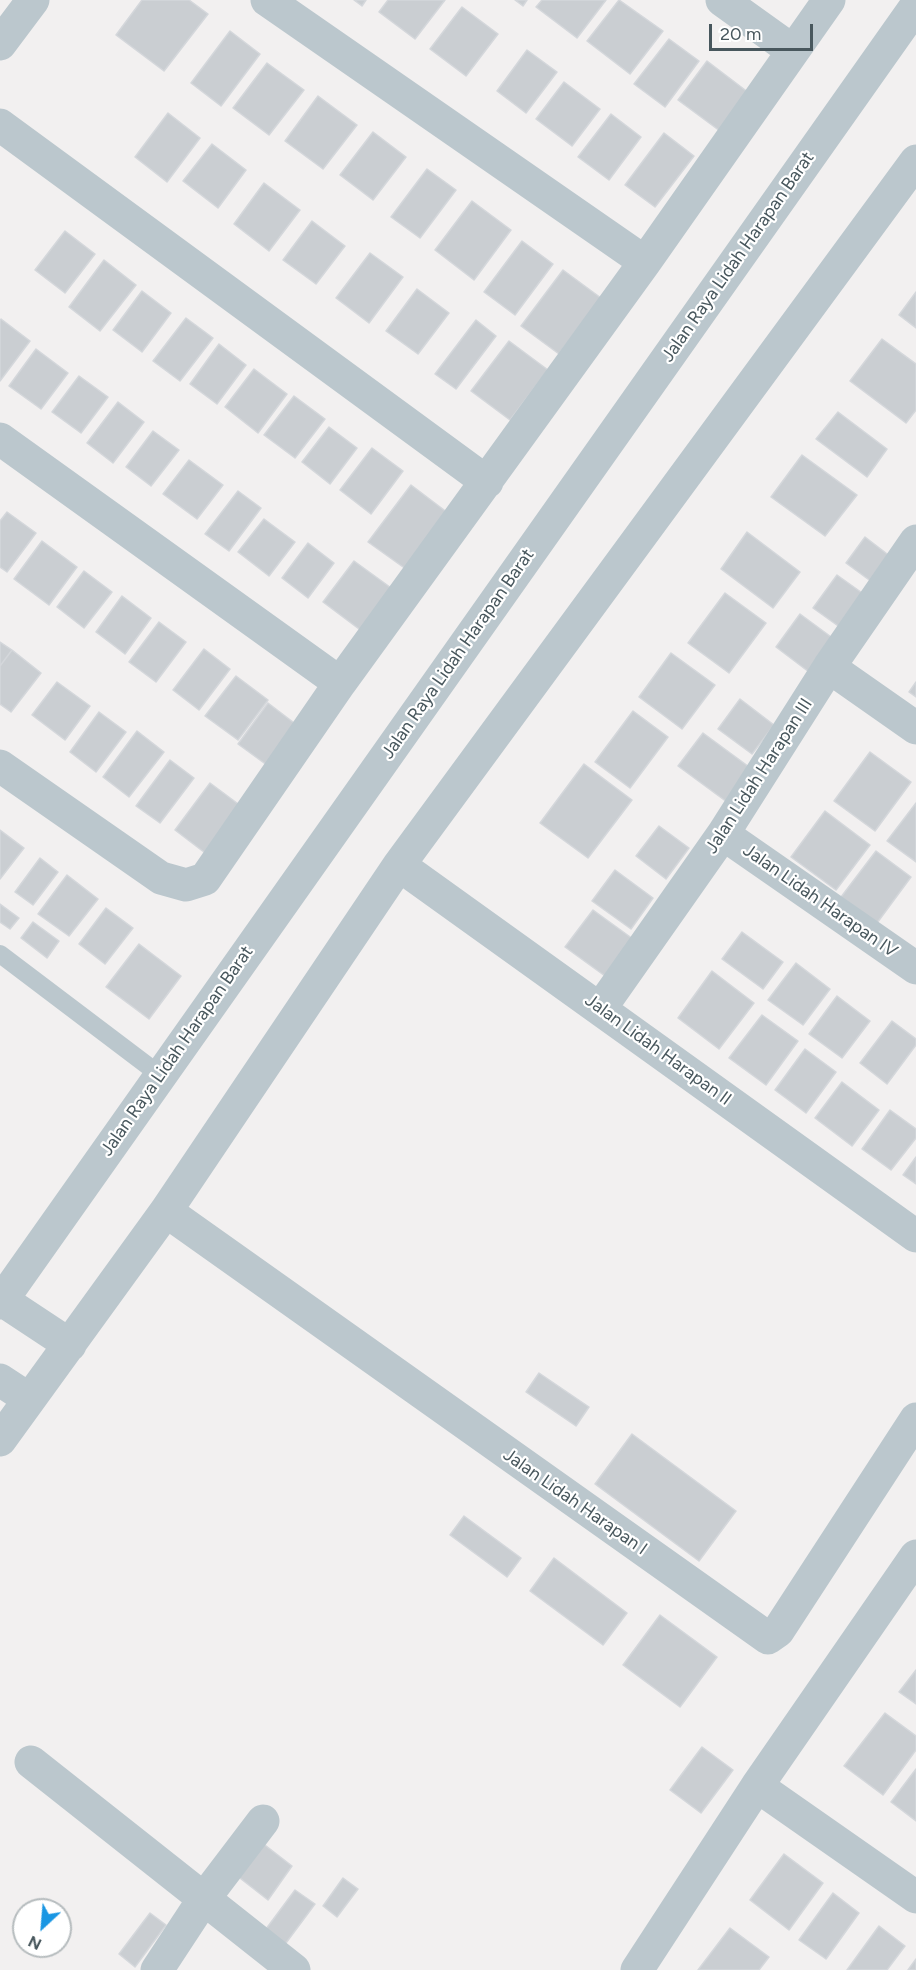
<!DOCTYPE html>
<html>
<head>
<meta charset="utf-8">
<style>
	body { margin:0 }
	#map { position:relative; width:916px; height:1970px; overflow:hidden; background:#f2f0f0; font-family:Figtree,sans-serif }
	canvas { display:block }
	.north { position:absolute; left:12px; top:1898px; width:60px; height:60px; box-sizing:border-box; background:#fff; border:2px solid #b6bcbe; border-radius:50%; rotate:206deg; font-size:16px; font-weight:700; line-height:24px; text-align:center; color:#48575d }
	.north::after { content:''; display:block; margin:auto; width:21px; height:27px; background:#1996e3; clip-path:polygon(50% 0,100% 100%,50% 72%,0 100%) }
	.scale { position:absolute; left:709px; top:24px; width:104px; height:27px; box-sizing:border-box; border:3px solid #48575d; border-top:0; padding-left:8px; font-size:18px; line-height:21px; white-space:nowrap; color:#48575d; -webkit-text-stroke:4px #fff; paint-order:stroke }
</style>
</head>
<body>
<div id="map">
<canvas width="916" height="1970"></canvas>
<div class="north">N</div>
<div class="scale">20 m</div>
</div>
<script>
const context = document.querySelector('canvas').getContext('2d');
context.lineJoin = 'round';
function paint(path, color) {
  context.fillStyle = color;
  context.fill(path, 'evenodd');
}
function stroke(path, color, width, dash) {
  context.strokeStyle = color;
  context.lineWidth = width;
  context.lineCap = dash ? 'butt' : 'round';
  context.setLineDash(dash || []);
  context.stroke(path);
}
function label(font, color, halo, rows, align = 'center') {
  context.font = font + ' Figtree,sans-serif';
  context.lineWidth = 4.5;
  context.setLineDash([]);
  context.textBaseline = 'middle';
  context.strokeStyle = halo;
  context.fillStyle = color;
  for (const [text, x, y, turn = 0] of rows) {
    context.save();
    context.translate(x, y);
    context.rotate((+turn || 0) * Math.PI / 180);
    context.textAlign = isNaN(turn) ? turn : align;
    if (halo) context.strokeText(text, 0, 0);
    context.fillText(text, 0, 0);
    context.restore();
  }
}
const building = new Path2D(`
	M 142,0 L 189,0 L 208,14 L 164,71 L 116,35 Z
	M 354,0 L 366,0 L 362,6 Z
	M 388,0 L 445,0 L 415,39 L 379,12 Z
	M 515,0 L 527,0 L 523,6 Z
	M 542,0 L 606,0 L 577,38 L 536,7 Z
	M 619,0 L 663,31 L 630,74 L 587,41 Z
	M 462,7 L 498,34 L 466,76 L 430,49 Z
	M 230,31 L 260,54 L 221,106 L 191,83 Z
	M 669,39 L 699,61 L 665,107 L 634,84 Z
	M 527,50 L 557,72 L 526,113 L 497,91 Z
	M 707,61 L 753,96 L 724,134 L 678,100 Z
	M 267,63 L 304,90 L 269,135 L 233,108 Z
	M 564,82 L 600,109 L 572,146 L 536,119 Z
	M 318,96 L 357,125 L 323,169 L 285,141 Z
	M 168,113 L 200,138 L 167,182 L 135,157 Z
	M 611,114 L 641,137 L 609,180 L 578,157 Z
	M 373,132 L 406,157 L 373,200 L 340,175 Z
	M 664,133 L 694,156 L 655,207 L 625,185 Z
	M 212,144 L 246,170 L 218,208 L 183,181 Z
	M 427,169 L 456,190 L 420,238 L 391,217 Z
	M 264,183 L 300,210 L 269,251 L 234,224 Z
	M 472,201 L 511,230 L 474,280 L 435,250 Z
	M 312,221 L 345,246 L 316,284 L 283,260 Z
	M 65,231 L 95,254 L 65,293 L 35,270 Z
	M 522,241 L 553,264 L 515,315 L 484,292 Z
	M 370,253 L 403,277 L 369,323 L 336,298 Z
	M 104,260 L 136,285 L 100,331 L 69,307 Z
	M 563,270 L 601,298 L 559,354 L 521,326 Z
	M 417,289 L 449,313 L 418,354 L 386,331 Z
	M 142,291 L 171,313 L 142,352 L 113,330 Z
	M 916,292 L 916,328 L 899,315 Z
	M 186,318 L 213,338 L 180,381 L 153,361 Z
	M 1,319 L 30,341 L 0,381 L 0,321 Z
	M 476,320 L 496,336 L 456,389 L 435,374 Z
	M 882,339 L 916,364 L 916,410 L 906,423 L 850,381 Z
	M 509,341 L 548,370 L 510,420 L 471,391 Z
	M 219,344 L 246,365 L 217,404 L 190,384 Z
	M 36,349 L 68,373 L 41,409 L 9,386 Z
	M 254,369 L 287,394 L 258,433 L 225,407 Z
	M 79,376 L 108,397 L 81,433 L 52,412 Z
	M 294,396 L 325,419 L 295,458 L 264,435 Z
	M 118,402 L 144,422 L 113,463 L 87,443 Z
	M 838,412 L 887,449 L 867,477 L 816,439 Z
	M 329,427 L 357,448 L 330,484 L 302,462 Z
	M 153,431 L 179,450 L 151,486 L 126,467 Z
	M 372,448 L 403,471 L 371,514 L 340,490 Z
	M 802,455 L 857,495 L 825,536 L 771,497 Z
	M 189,460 L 223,485 L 197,519 L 163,494 Z
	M 411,485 L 452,516 L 410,572 L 368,542 Z
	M 238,491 L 261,508 L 229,551 L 205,534 Z
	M 7,512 L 36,533 L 7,572 L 0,567 L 0,521 Z
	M 264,519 L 295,542 L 269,576 L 238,552 Z
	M 747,532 L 800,572 L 773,608 L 721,569 Z
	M 865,537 L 895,560 L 876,585 L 846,563 Z
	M 42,541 L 77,567 L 49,605 L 14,579 Z
	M 308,543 L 334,563 L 308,598 L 282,578 Z
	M 354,561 L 394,590 L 363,632 L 323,602 Z
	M 84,571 L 112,592 L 84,628 L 57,607 Z
	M 837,575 L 865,595 L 841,628 L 813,608 Z
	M 725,593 L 766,623 L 729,673 L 688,643 Z
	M 122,596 L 151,618 L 125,654 L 96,632 Z
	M 800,614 L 838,642 L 813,675 L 776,647 Z
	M 159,622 L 186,642 L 156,682 L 129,662 Z
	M 0,642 L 12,650 L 0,666 Z
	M 204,649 L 230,669 L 199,710 L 173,690 Z
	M 12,650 L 41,673 L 11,712 L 0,704 L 0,666 Z
	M 671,653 L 715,685 L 682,729 L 639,697 Z
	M 236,676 L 268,700 L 238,740 L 205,716 Z
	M 57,682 L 90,706 L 65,740 L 32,715 Z
	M 916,682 L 916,697 L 909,692 Z
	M 740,699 L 774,725 L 752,754 L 718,729 Z
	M 268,703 L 306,732 L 275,771 L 238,744 Z
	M 633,711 L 668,737 L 630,788 L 595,762 Z
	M 99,712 L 126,732 L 96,772 L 70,752 Z
	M 137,731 L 164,752 L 129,797 L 103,777 Z
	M 703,733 L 756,772 L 731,805 L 678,766 Z
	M 870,752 L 911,782 L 875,831 L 834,801 Z
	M 170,760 L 194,778 L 160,823 L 136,806 Z
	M 584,764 L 632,800 L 588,858 L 540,823 Z
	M 210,783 L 249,812 L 213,859 L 175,830 Z
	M 916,803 L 916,862 L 887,841 Z
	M 825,811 L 870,845 L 836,890 L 791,857 Z
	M 659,826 L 689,848 L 666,879 L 636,856 Z
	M 0,830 L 24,848 L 0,879 Z
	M 876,851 L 911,877 L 877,923 L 841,897 Z
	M 40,858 L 58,872 L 33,905 L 15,892 Z
	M 615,870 L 653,898 L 631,929 L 592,901 Z
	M 67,875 L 98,899 L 69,936 L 38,914 Z
	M 0,904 L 19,918 L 10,929 L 0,922 Z
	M 106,908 L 133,928 L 105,964 L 79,944 Z
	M 593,910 L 633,939 L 605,976 L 565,947 Z
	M 33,922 L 59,941 L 47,958 L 21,938 Z
	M 742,932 L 783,962 L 763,989 L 722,959 Z
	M 139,944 L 181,976 L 149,1019 L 106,987 Z
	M 796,963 L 830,989 L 803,1025 L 768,1000 Z
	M 712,971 L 754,1003 L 719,1049 L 678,1018 Z
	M 837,996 L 870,1021 L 842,1058 L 809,1034 Z
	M 762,1015 L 798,1041 L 766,1085 L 729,1058 Z
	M 892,1021 L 916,1039 L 916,1045 L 887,1084 L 860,1063 Z
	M 805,1049 L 836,1072 L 806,1113 L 775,1090 Z
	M 842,1082 L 879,1110 L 852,1146 L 815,1118 Z
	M 890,1110 L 916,1129 L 916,1138 L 891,1170 L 862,1149 Z
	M 916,1157 L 916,1184 L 903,1175 Z
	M 539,1373 L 589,1407 L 576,1426 L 526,1392 Z
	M 632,1434 L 736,1511 L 699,1561 L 595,1484 Z
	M 464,1516 L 521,1558 L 507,1577 L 450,1535 Z
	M 554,1558 L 627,1613 L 603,1645 L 530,1591 Z
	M 660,1615 L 717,1657 L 680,1707 L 623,1665 Z
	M 916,1670 L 916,1704 L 899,1692 Z
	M 885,1713 L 916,1736 L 916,1750 L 883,1795 L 844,1766 Z
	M 702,1747 L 733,1770 L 701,1813 L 670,1790 Z
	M 916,1769 L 916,1821 L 891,1802 Z
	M 261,1842 L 292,1866 L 268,1900 L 236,1875 Z
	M 784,1854 L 823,1883 L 789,1930 L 750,1900 Z
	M 343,1878 L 358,1889 L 337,1917 L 323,1906 Z
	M 295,1890 L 315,1904 L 283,1947 L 263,1933 Z
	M 833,1893 L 859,1913 L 826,1959 L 799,1940 Z
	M 150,1913 L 166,1925 L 135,1967 L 119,1954 Z
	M 879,1926 L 905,1946 L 887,1970 L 847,1970 Z
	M 730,1928 L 769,1957 L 759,1970 L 698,1970 Z
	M 916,1959 L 916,1970 L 908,1970 Z`);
const service = new Path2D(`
	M 0,954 L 160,1075`);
const minor = new Path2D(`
	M 267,0 L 645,262
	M 722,0 L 793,51
	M 0,44 L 33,0
	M 0,125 L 487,482
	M 0,439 L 340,683
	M 829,667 L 916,728
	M 0,766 L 161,878 L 186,885 L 205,879 L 340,683 L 645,262 L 829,0
	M 723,834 L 916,968
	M 399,865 L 916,1236
	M 600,1009 L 723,834 L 829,667 L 916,541
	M 166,1211 L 768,1638 L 778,1631 L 916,1419
	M 2,1300 L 70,1345
	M 0,1303 L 916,6
	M 0,1380 L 29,1399
	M 0,1440 L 166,1211 L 399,865 L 916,161
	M 31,1762 L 294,1970
	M 757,1786 L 916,1897
	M 157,1970 L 203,1900 L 263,1821
	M 637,1970 L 757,1786 L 916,1556`);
const streetNames = [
	["Jalan Raya Lidah Harapan Barat",738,257,-55],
	["Jalan Raya Lidah Harapan Barat",458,654,-55],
	["Jalan Lidah Harapan III",759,776,-57],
	["Jalan Lidah Harapan IV",820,901,35],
	["Jalan Lidah Harapan II",658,1050,36],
	["Jalan Raya Lidah Harapan Barat",177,1051,-55],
	["Jalan Lidah Harapan I",575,1502,35]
];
paint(building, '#caced2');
stroke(building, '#d4d7db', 1.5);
stroke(service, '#bbc7cd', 18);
stroke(minor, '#bbc7cd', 33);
label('18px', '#48575d', '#fff', streetNames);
</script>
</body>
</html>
